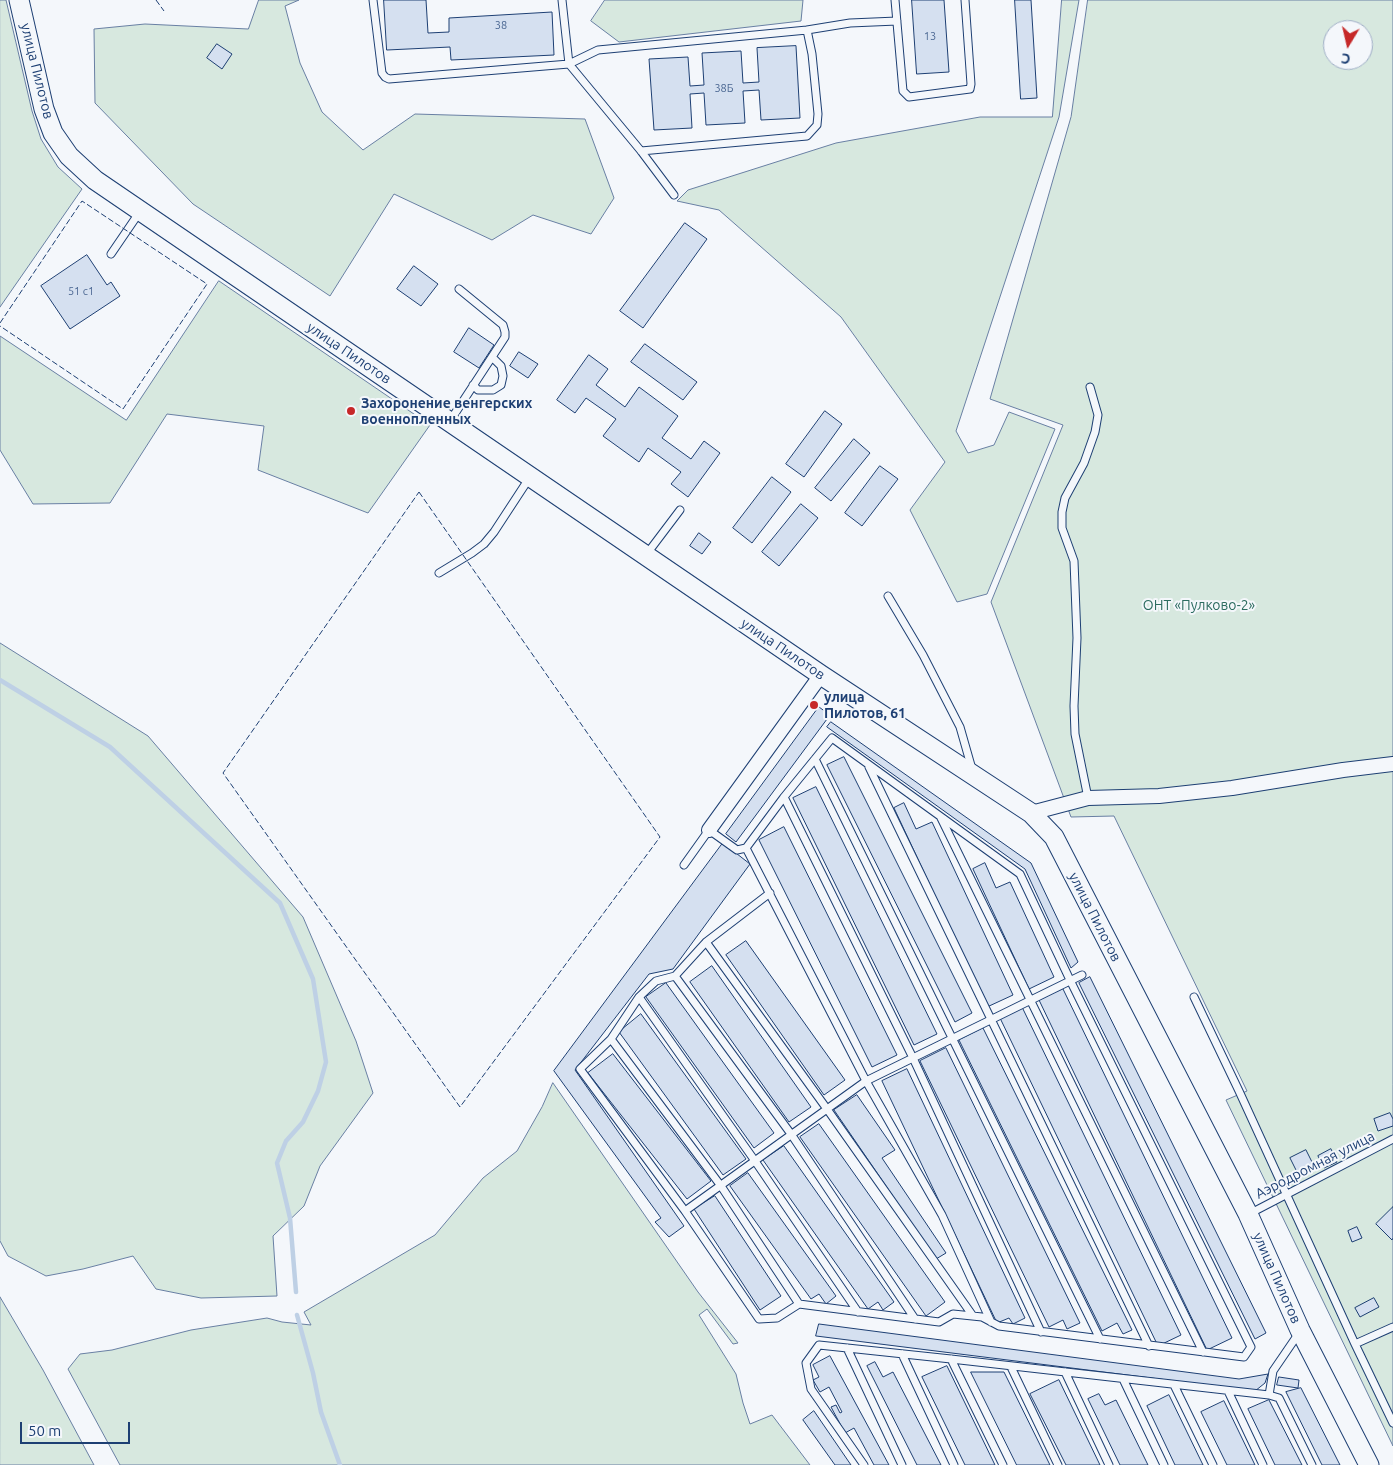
<!DOCTYPE html>
<html>
<head>
<meta charset="utf-8">
<style>
	body { margin:0 }
	#map { position:relative; width:1393px; height:1465px; overflow:hidden; background:#f4f7fb; font-family:Ubuntu,sans-serif }
	canvas { display:block }
	.north { position:absolute; left:1323px; top:20px; width:50px; height:50px; box-sizing:border-box; background:#f4f7fb; border:1px solid #9eadc5; border-radius:50%; rotate:189deg; font-size:14px; font-weight:700; line-height:20px; text-align:center; color:#1d3f73 }
	.north::after { content:''; display:block; margin:auto; width:18px; height:22px; background:#c62828; clip-path:polygon(50% 0,100% 100%,50% 72%,0 100%) }
	.scale { position:absolute; left:20px; top:1422px; width:110px; height:22px; box-sizing:border-box; border:2px solid #1d3f73; border-top:0; padding-left:6px; font-size:15px; line-height:18px; white-space:nowrap; color:#1d3f73; -webkit-text-stroke:4px #f4f7fb; paint-order:stroke }
</style>
</head>
<body>
<div id="map">
<canvas width="1393" height="1465"></canvas>
<div class="north">С</div>
<div class="scale">50 m</div>
</div>
<script>
const context = document.querySelector('canvas').getContext('2d');
context.lineJoin = 'round';
function paint(path, color) {
  context.fillStyle = color;
  context.fill(path, 'evenodd');
}
function stroke(path, color, width, dash) {
  context.strokeStyle = color;
  context.lineWidth = width;
  context.lineCap = dash ? 'butt' : 'round';
  context.setLineDash(dash || []);
  context.stroke(path);
}
function label(font, color, halo, rows, align = 'center') {
  context.font = font + ' Ubuntu,sans-serif';
  context.lineWidth = 4;
  context.setLineDash([]);
  context.textBaseline = 'middle';
  context.strokeStyle = halo;
  context.fillStyle = color;
  for (const [text, x, y, turn = 0] of rows) {
    context.save();
    context.translate(x, y);
    context.rotate((+turn || 0) * Math.PI / 180);
    context.textAlign = isNaN(turn) ? turn : align;
    if (halo) context.strokeText(text, 0, 0);
    context.fillText(text, 0, 0);
    context.restore();
  }
}
const green = new Path2D(`
	M 0,0 L 6,0 L 32,111 L 41,139 L 58,167 L 82,189 L 0,307 Z
	M 259,0 L 299,0 L 285,6 L 300,63 L 322,112 L 363,150 L 415,114 L 585,119 L 614,198 L 591,234 L 533,215 L 492,240 L 394,194 L 330,296 L 193,204 L 95,103 L 94,29 L 145,24 L 248,29 Z
	M 605,0 L 803,0 L 801,21 L 619,42 L 591,21 Z
	M 1062,0 L 1079,0 L 1059,117 L 956,431 L 968,453 L 994,445 L 1009,412 L 1055,429 L 987,594 L 957,602 L 910,510 L 945,462 L 841,317 L 719,210 L 677,201 L 688,190 L 836,143 L 980,117 L 1052,117 Z
	M 1088,0 L 1393,0 L 1393,1446 L 1226,1100 L 1247,1091 L 1114,816 L 1071,817 L 991,602 L 1063,425 L 990,399 L 1071,117 ZM 1333,30 L 1363,30 L 1363,60 L 1333,60 Z
	M 219,281 L 430,425 L 368,513 L 258,470 L 264,426 L 167,414 L 110,503 L 33,504 L 0,450 L 0,336 L 126,420 Z
	M 0,643 L 148,736 L 303,917 L 356,1041 L 373,1093 L 320,1166 L 304,1206 L 273,1236 L 277,1296 L 201,1298 L 156,1289 L 133,1256 L 83,1269 L 46,1276 L 8,1256 L 0,1241 Z
	M 553,1083 L 698,1292 L 738,1343 L 733,1344 L 707,1309 L 699,1315 L 736,1374 L 743,1403 L 750,1424 L 772,1415 L 810,1465 L 120,1465 L 68,1369 L 80,1354 L 112,1350 L 191,1330 L 267,1318 L 282,1322 L 311,1325 L 304,1312 L 435,1235 L 483,1178 L 517,1151 L 542,1107 Z
	M 0,1297 L 43,1370 L 94,1465 L 0,1465 Z`);
const stream = new Path2D(`
	M 0,680 L 110,747 L 280,903 L 313,979 L 326,1062 L 318,1091 L 303,1122 L 286,1141 L 277,1163 L 290,1218 L 296,1292
	M 297,1315 L 313,1373 L 321,1412 L 340,1465`);
const building = new Path2D(`
	M 384,0 L 426,0 L 428,33 L 449,32 L 449,18 L 552,12 L 554,55 L 451,60 L 450,47 L 387,50 Z
	M 912,0 L 944,0 L 949,72 L 917,74 Z
	M 1015,0 L 1031,0 L 1037,98 L 1021,99 Z
	M 217,44 L 232,54 L 222,69 L 207,58 Z
	M 796,46 L 800,118 L 761,120 L 759,90 L 743,91 L 745,123 L 706,125 L 704,93 L 690,94 L 692,128 L 654,130 L 649,59 L 688,57 L 690,86 L 704,85 L 702,53 L 741,51 L 743,83 L 759,82 L 757,48 Z
	M 685,223 L 707,239 L 643,328 L 620,311 Z
	M 87,255 L 107,285 L 111,282 L 120,296 L 70,329 L 41,286 Z
	M 414,266 L 438,284 L 421,306 L 397,289 Z
	M 469,328 L 494,345 L 479,368 L 454,352 Z
	M 645,344 L 697,382 L 683,400 L 631,362 Z
	M 519,352 L 538,364 L 528,378 L 510,366 Z
	M 589,355 L 608,369 L 596,385 L 625,407 L 639,387 L 678,416 L 662,438 L 691,459 L 704,441 L 720,453 L 688,497 L 671,484 L 681,472 L 648,448 L 639,462 L 603,436 L 616,419 L 586,398 L 575,413 L 557,400 Z
	M 825,411 L 842,424 L 804,477 L 786,464 Z
	M 854,439 L 870,453 L 831,501 L 815,488 Z
	M 880,466 L 898,479 L 862,526 L 845,513 Z
	M 772,477 L 791,492 L 752,543 L 733,528 Z
	M 801,504 L 818,518 L 779,566 L 762,552 Z
	M 699,533 L 711,542 L 702,554 L 690,546 Z
	M 819,707 L 830,715 L 736,842 L 726,834 Z
	M 831,722 L 1031,863 L 1078,962 L 1071,968 L 1025,869 L 827,727 Z
	M 844,757 L 972,1013 L 955,1022 L 827,765 Z
	M 816,787 L 937,1034 L 914,1045 L 793,798 Z
	M 904,803 L 916,829 L 932,822 L 1013,995 L 987,1007 L 894,808 Z
	M 784,827 L 897,1055 L 872,1067 L 759,840 Z
	M 723,843 L 750,864 L 673,969 L 649,974 L 575,1070 L 684,1226 L 669,1237 L 655,1222 L 661,1218 L 554,1071 Z
	M 985,863 L 996,888 L 1010,882 L 1054,977 L 1029,989 L 973,869 Z
	M 746,941 L 845,1080 L 824,1095 L 726,955 Z
	M 712,966 L 811,1107 L 789,1122 L 690,982 Z
	M 1090,977 L 1266,1333 L 1255,1339 L 1079,983 Z
	M 666,983 L 774,1133 L 754,1148 L 646,997 Z
	M 1063,989 L 1232,1338 L 1207,1350 L 1039,1000 Z
	M 1022,1007 L 1181,1335 L 1158,1346 L 1000,1018 Z
	M 641,1014 L 746,1159 L 723,1175 L 619,1032 Z
	M 983,1028 L 1132,1330 L 1123,1334 L 1117,1323 L 1102,1331 L 959,1040 Z
	M 946,1048 L 1080,1323 L 1067,1329 L 1063,1320 L 1049,1327 L 920,1061 Z
	M 613,1054 L 711,1181 L 687,1199 L 588,1073 Z
	M 907,1069 L 1025,1318 L 1013,1324 L 1009,1318 L 997,1323 L 882,1081 Z
	M 857,1095 L 895,1150 L 882,1158 L 946,1253 L 936,1259 L 834,1110 Z
	M 1390,1113 L 1393,1119 L 1393,1126 L 1378,1131 L 1374,1119 Z
	M 819,1124 L 945,1302 L 926,1316 L 800,1137 Z
	M 784,1146 L 894,1302 L 883,1310 L 878,1302 L 868,1309 L 763,1160 Z
	M 1331,1149 L 1337,1162 L 1324,1168 L 1318,1156 Z
	M 1306,1150 L 1315,1168 L 1299,1176 L 1290,1158 Z
	M 748,1173 L 836,1296 L 826,1304 L 819,1294 L 811,1299 L 730,1186 Z
	M 715,1196 L 781,1296 L 760,1310 L 694,1209 Z
	M 1393,1207 L 1393,1238 L 1392,1240 L 1376,1224 Z
	M 1357,1227 L 1362,1238 L 1352,1242 L 1348,1231 Z
	M 1374,1298 L 1379,1307 L 1360,1317 L 1355,1308 Z
	M 819,1324 L 1239,1379 L 1268,1374 L 1265,1383 L 1255,1391 L 816,1336 Z
	M 830,1356 L 889,1465 L 874,1465 L 854,1428 L 845,1433 L 831,1407 L 836,1405 L 840,1413 L 842,1412 L 829,1387 L 820,1392 L 813,1380 L 819,1377 L 813,1365 Z
	M 875,1362 L 883,1377 L 893,1372 L 941,1465 L 917,1465 L 867,1366 Z
	M 947,1366 L 995,1465 L 965,1465 L 922,1377 Z
	M 971,1372 L 1004,1372 L 1050,1465 L 1017,1465 Z
	M 1279,1377 L 1299,1380 L 1298,1388 L 1277,1385 Z
	M 1059,1380 L 1100,1465 L 1066,1465 L 1030,1394 Z
	M 1301,1388 L 1340,1465 L 1322,1465 L 1286,1392 Z
	M 1099,1394 L 1105,1405 L 1116,1400 L 1148,1465 L 1120,1465 L 1088,1399 Z
	M 1169,1395 L 1203,1465 L 1175,1465 L 1147,1406 Z
	M 1269,1400 L 1302,1465 L 1275,1465 L 1248,1409 Z
	M 1224,1401 L 1255,1465 L 1227,1465 L 1201,1412 Z
	M 814,1411 L 851,1465 L 835,1465 L 803,1420 Z`);
const lane = new Path2D(`
	M 373,0 L 382,73 L 385,77 L 389,79 L 569,64 L 598,50 L 807,30
	M 562,0 L 569,64 L 641,151 L 674,195
	M 895,0 L 903,91 L 909,97 L 970,89 L 971,84 L 965,0
	M 641,151 L 807,136 L 817,125 L 818,114 L 812,54 L 807,30 L 850,23 L 897,21
	M 111,254 L 139,213
	M 473,385 L 478,390 L 493,390 L 501,385 L 503,376 L 501,366 L 492,357
	M 450,421 L 505,337 L 505,332 L 503,325 L 459,289
	M 646,555 L 680,510
	M 439,573 L 472,553 L 484,544 L 494,532 L 530,477
	M 888,596 L 923,655 L 960,727 L 972,769
	M 815,759 L 1100,1339
	M 869,767 L 1149,1346
	M 784,797 L 913,1058 L 1041,1332
	M 1088,798 L 1075,734 L 1074,706 L 1077,638 L 1074,561 L 1062,528 L 1062,512 L 1065,498 L 1084,463 L 1095,432 L 1098,415 L 1090,387
	M 941,818 L 1203,1352
	M 684,865 L 709,830 L 737,850 L 746,848
	M 770,893 L 706,942 L 675,976 L 656,981 L 639,997 L 611,1039 L 580,1069 L 685,1211 L 759,1319 L 777,1318 L 799,1304 L 939,1322 L 953,1314 L 982,1317 L 999,1326 L 1244,1357 L 1251,1347 L 1070,980 L 1020,874 L 832,738 L 784,797 L 746,848 L 866,1081 L 942,1215 L 991,1322
	M 706,942 L 827,1109 L 973,1316
	M 675,976 L 791,1134 L 915,1319
	M 639,997 L 755,1161 L 858,1312
	M 1194,997 L 1239,1091 L 1355,1344 L 1393,1423
	M 611,1039 L 721,1186 L 799,1304
	M 685,1211 L 866,1081 L 1082,975
	M 1249,1214 L 1393,1139
	M 1355,1344 L 1393,1327
	M 847,1348 L 902,1465
	M 902,1354 L 954,1465
	M 951,1359 L 1003,1465
	M 1011,1367 L 1058,1465
	M 1065,1372 L 1109,1465
	M 1123,1379 L 1164,1465
	M 1174,1385 L 1213,1465
	M 1228,1391 L 1263,1465
	M 1269,1395 L 1273,1371 L 1299,1333
	M 864,1465 L 811,1389 L 806,1363 L 819,1345 L 951,1359 L 1269,1395 L 1279,1398 L 1312,1465`);
const street = new Path2D(`
	M 1031,813 L 1088,798 L 1159,796 L 1232,788 L 1343,770 L 1393,764
	M 709,830 L 821,675`);
const secondary = new Path2D(`
	M 19,0 L 44,109 L 53,133 L 69,156 L 95,180 L 821,675 L 1031,813 L 1054,837 L 1248,1214 L 1300,1330 L 1369,1465`);
const fence = new Path2D(`
	M 156,0 L 164,11
	M 0,323 L 82,201 L 207,284 L 123,409 L 0,326
	M 419,492 L 660,837 L 460,1107 L 223,773 Z`);
const markers = [
	[351,411,5,"#c62828"],
	[814,705,5,"#c62828"]
];
const numberNames = [
	["38",501,25],
	["13",930,36],
	["38Б",724,88],
	["51 с1",81,291]
];
const streetNames = [
	["улица Пилотов",37,71,76],
	["улица Пилотов",349,353,34],
	["улица Пилотов",783,649,34],
	["улица Пилотов",1095,917,63],
	["Аэродромная улица",1315,1165,-27],
	["улица Пилотов",1277,1278,66]
];
const poiNames = [
	["Захоронение венгерских",361,403],
	["военнопленных",361,419],
	["улица",824,697],
	["Пилотов, 61",824,713]
];
const parkNames = [
	["ОНТ «Пулково-2»",1199,605]
];
paint(green, '#d7e8df');
stroke(green, '#687fa3', 1);
stroke(stream, '#bed0e5', 4.5);
paint(building, '#d5e0f0');
stroke(building, '#1d3f73', 1);
stroke(lane, '#1d3f73', 9);
stroke(street, '#1d3f73', 16);
stroke(secondary, '#1d3f73', 21);
stroke(lane, '#f4f7fb', 7);
stroke(street, '#f4f7fb', 14);
stroke(secondary, '#f4f7fb', 19);
stroke(fence, '#1d3f73', 1, [6, 2.5]);
for (const [x, y, r, color] of markers) {
  const dot = new Path2D();
  dot.arc(x, y, r, 0, 2 * Math.PI);
  context.fillStyle = color;
  context.fill(dot);
  stroke(dot, '#f4f7fb', 2);
}
label('11px', '#4b6792', null, numberNames);
label('14px', '#1d3f73', '#f4f7fb', streetNames);
label('bold 14px', '#1d3f73', '#f4f7fb', poiNames, 'left');
label('14px', '#2c6c60', '#f4f7fb', parkNames);
</script>
</body>
</html>
